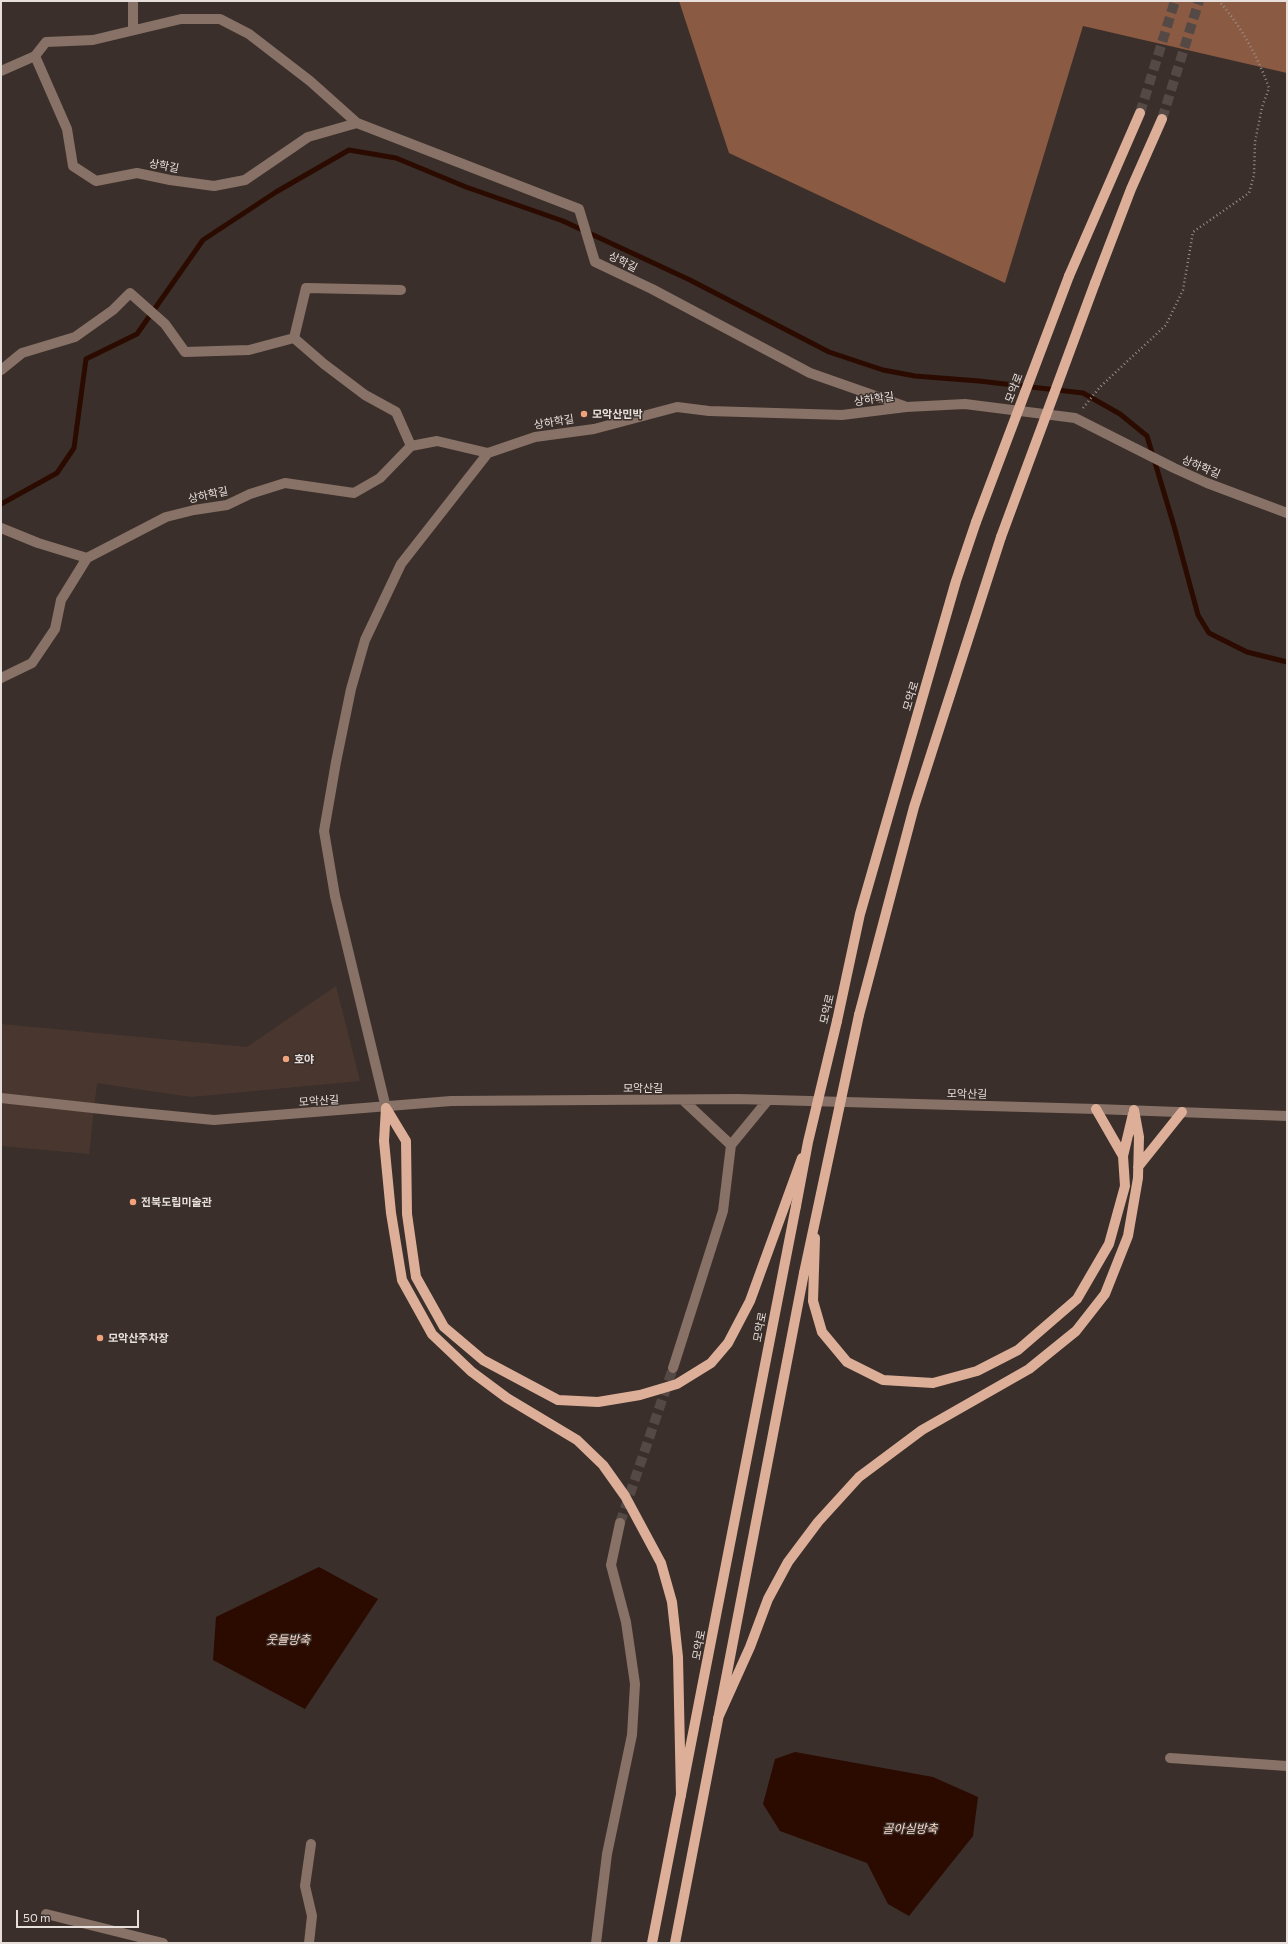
<!DOCTYPE html>
<html>
<head>
<meta charset="utf-8">
<style>
	body { margin:0 }
	#map { position:relative; width:1288px; height:1944px; overflow:hidden; background:#3a2f2a; font-family:Commissioner,sans-serif }
	canvas { display:block }
	.frame { position:absolute; inset:0; border:2px solid #e7dfdc; pointer-events:none }
	.scale { position:absolute; left:16px; top:1910px; width:123px; height:18px; box-sizing:border-box; border:2px solid #e7dfdc; border-top:0; padding-left:5px; font-size:12px; line-height:14px; white-space:nowrap; color:#e7dfdc; -webkit-text-stroke:3px #3a2f2a; paint-order:stroke }
</style>
</head>
<body>
<div id="map">
<canvas width="1288" height="1944"></canvas>
<div class="frame"></div>
<div class="scale">50 m</div>
</div>
<script>
const context = document.querySelector('canvas').getContext('2d');
context.lineJoin = 'round';
function paint(path, color) {
  context.fillStyle = color;
  context.fill(path, 'evenodd');
}
function stroke(path, color, width, dash) {
  context.strokeStyle = color;
  context.lineWidth = width;
  context.lineCap = dash ? 'butt' : 'round';
  context.setLineDash(dash || []);
  context.stroke(path);
}
function label(font, color, halo, rows, align = 'center') {
  context.font = font + ' Commissioner,"Noto Sans KR",sans-serif';
  context.lineWidth = 3;
  context.setLineDash([]);
  context.textBaseline = 'middle';
  context.strokeStyle = halo;
  context.fillStyle = color;
  for (const [text, x, y, turn = 0] of rows) {
    context.save();
    context.translate(x, y);
    context.rotate((+turn || 0) * Math.PI / 180);
    context.textAlign = isNaN(turn) ? turn : align;
    if (halo) context.strokeText(text, 0, 0);
    context.fillText(text, 0, 0);
    context.restore();
  }
}
const built = new Path2D(`
	M 336,986 L 360,1081 L 191,1097 L 97,1083 L 89,1154 L 1,1146 L 1,1024 L 247,1047 Z`);
const forest = new Path2D(`
	M 679,1 L 1287,1 L 1287,73 L 1083,26 L 1005,283 L 729,153 Z`);
const water = new Path2D(`
	M 319,1567 L 378,1599 L 305,1709 L 213,1660 L 216,1617 Z
	M 795,1752 L 933,1777 L 978,1797 L 973,1836 L 909,1916 L 888,1904 L 867,1863 L 780,1831 L 763,1804 L 775,1759 Z`);
const stream = new Path2D(`
	M 1,504 L 57,473 L 74,448 L 86,359 L 137,334 L 203,240 L 276,192 L 349,150 L 396,158 L 466,187 L 563,221 L 690,280 L 829,352 L 883,370 L 915,376 L 979,381 L 1083,393 L 1120,414 L 1147,436 L 1174,526 L 1198,615 L 1209,633 L 1247,652 L 1287,662`);
const minorTunnel = new Path2D(`
	M 620,1523 L 673,1368`);
const majorTunnel = new Path2D(`
	M 1140,113 L 1175,1
	M 1162,119 L 1199,1`);
const path = new Path2D(`
	M 1083,408 L 1100,387 L 1166,325 L 1183,290 L 1193,232 L 1249,193 L 1254,175 L 1255,142 L 1262,107 L 1269,88 C 1258,57 1241,26 1219,1`);
const minor = new Path2D(`
	M 133,30 L 133,1
	M 35,56 L 67,129 L 73,166 L 96,181 L 137,173 L 170,180 L 214,186 L 245,180 L 308,137 L 357,123 L 579,209 L 595,262 L 652,289 L 810,373 L 904,406
	M 1,71 L 35,56 L 46,42 L 93,40 L 181,19 L 220,19 L 249,34 L 310,81 L 357,123
	M 294,338 L 306,288 L 401,290
	M 1,370 L 22,353 L 75,337 L 113,310 L 130,293 L 165,324 L 185,352 L 249,350 L 294,338 L 324,364 L 365,395 L 396,412 L 411,446
	M 1,528 L 38,543 L 87,558
	M 1,678 L 32,663 L 55,629 L 61,600 L 87,558 L 166,517 L 194,510 L 227,505 L 250,494 L 285,483 L 354,493 L 380,478 L 411,446 L 437,441 L 488,453 L 535,437 L 594,429 L 677,407 L 709,411 L 842,415 L 906,407 L 965,404 L 1075,418 L 1174,468 L 1207,483 L 1287,513
	M 1,1098 L 120,1111 L 214,1120 L 451,1101 L 738,1099 L 1096,1109 L 1287,1116
	M 683,1100 L 731,1145
	M 386,1108 L 335,896 L 324,831 L 336,762 L 351,689 L 365,640 L 401,564 L 488,453
	M 673,1368 L 723,1211 L 731,1145 L 768,1100
	M 1170,1758 L 1287,1766
	M 46,1914 L 163,1943
	M 309,1943 L 312,1916 L 305,1886 L 311,1844
	M 596,1943 L 607,1854 L 632,1735 L 635,1684 L 626,1622 L 611,1565 L 620,1523`);
const major = new Path2D(`
	M 1069,276 L 1140,113
	M 1095,283 L 1131,189 L 1162,119
	M 859,1015 L 914,807 L 1001,537
	M 837,1021 L 860,914 L 956,581 L 976,522
	M 386,1108 L 384,1141 L 391,1213 L 402,1280 L 432,1334 L 472,1372 L 507,1398 L 577,1440 L 603,1465 L 625,1496 L 661,1563 L 672,1602 L 678,1657 L 681,1796
	M 386,1108 L 406,1141 L 407,1214 L 416,1277 L 444,1327 L 483,1360 L 558,1400 L 598,1402 L 640,1395 L 677,1384 L 711,1363 L 728,1343 L 750,1301 L 802,1158
	M 1096,1109 L 1123,1156
	M 1138,1167 L 1182,1112
	M 815,1238 L 813,1301 L 822,1332 L 847,1362 L 883,1380 L 933,1383 L 977,1371 L 1018,1350 L 1077,1299 L 1109,1244 L 1125,1186 L 1123,1156 L 1133,1114
	M 718,1718 L 750,1647 L 768,1599 L 788,1562 L 818,1522 L 859,1477 L 922,1430 L 1029,1369 L 1076,1331 L 1105,1294 L 1128,1236 L 1138,1178 L 1139,1137 L 1134,1110
	M 652,1943 L 796,1206
	M 675,1943 L 804,1273`);
const majorBridge = new Path2D(`
	M 976,522 L 1069,276
	M 1001,537 L 1095,283
	M 796,1206 L 808,1142 L 837,1021
	M 804,1273 L 859,1015`);
const markers = [
	[584,414,4,"#f1a27b"],
	[286,1059,4,"#f1a27b"],
	[133,1202,4,"#f1a27b"],
	[100,1338,4,"#f1a27b"]
];
const streetNames = [
	["상학길",164,166,11],
	["상학길",623,262,26],
	["모악로",1014,388,-69],
	["상하학길",874,399,-8],
	["상하학길",554,422,-9],
	["상하학길",1201,467,23],
	["상하학길",208,495,-12],
	["모악로",911,696,-74],
	["모악로",827,1009,-77],
	["모악산길",643,1088],
	["모악산길",967,1094,1],
	["모악산길",319,1101,-4],
	["모악로",760,1327,-79],
	["모악로",699,1645,-79]
];
const poiNames = [
	["모악산민박",592,414],
	["호야",294,1059],
	["전북도립미술관",141,1202],
	["모악산주차장",108,1338]
];
const waterNames = [
	["웃들방축",288,1640],
	["골아실방축",910,1829]
];
paint(built, '#49372f');
paint(forest, '#8b5a42');
paint(water, '#2b0b00');
stroke(stream, '#2b0b00', 5);
stroke(minorTunnel, '#544945', 10, [10, 5]);
stroke(majorTunnel, '#544945', 10, [10, 5]);
stroke(path, '#988f8b', 2.5, [1, 3]);
stroke(minor, '#887166', 10);
stroke(major, '#ddaf98', 10);
stroke(majorBridge, '#ddaf98', 10);
for (const [x, y, r, color] of markers) {
  const dot = new Path2D();
  dot.arc(x, y, r, 0, 2 * Math.PI);
  context.fillStyle = color;
  context.fill(dot);
  stroke(dot, '#3a2f2a', 1.5);
}
label('11px', '#e7dfdc', '#3a2f2a', streetNames);
label('bold 11px', '#e7dfdc', '#3a2f2a', poiNames, 'left');
label('italic 12px', '#fbdbcb', '#3a2f2a', waterNames);
</script>
</body>
</html>
